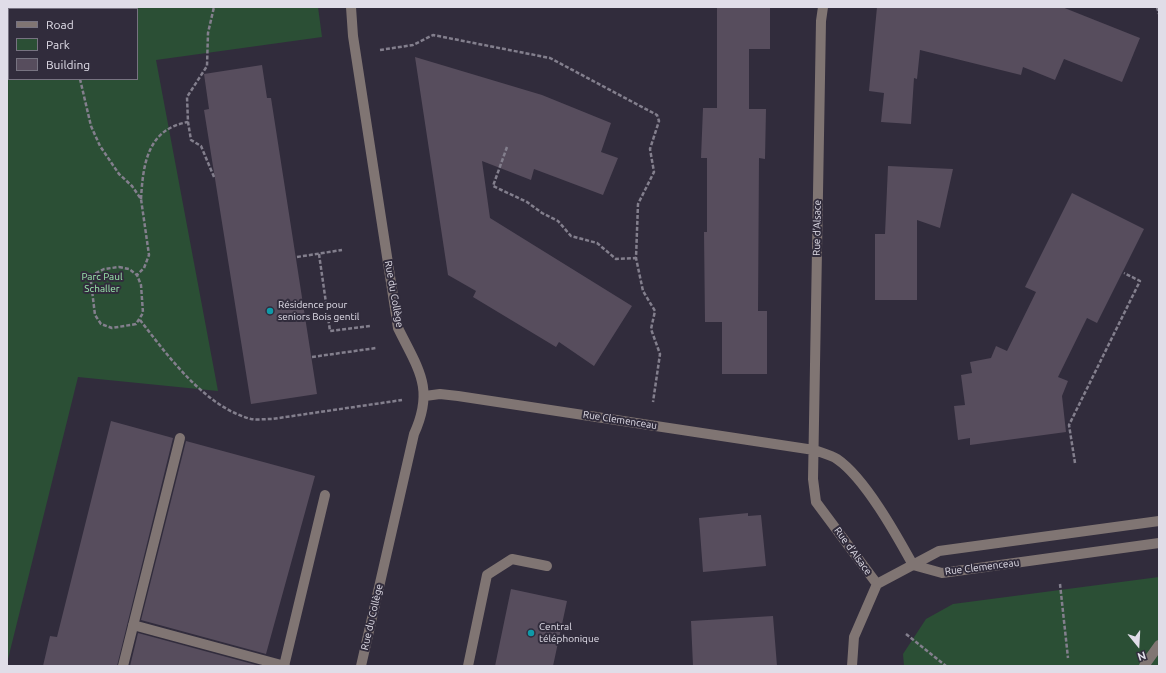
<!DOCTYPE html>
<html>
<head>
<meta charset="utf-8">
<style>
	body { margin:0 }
	#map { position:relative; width:1166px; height:673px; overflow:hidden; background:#312c3c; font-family:Ubuntu,sans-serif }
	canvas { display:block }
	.frame { position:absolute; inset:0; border:8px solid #e0dde8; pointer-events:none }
	.legend { position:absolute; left:8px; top:8px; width:130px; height:72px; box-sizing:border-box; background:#312c3c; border:1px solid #777381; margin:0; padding:5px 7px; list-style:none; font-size:12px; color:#e0dde8 }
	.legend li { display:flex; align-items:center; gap:8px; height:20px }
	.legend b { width:20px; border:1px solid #777381 }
	.north { position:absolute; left:1118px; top:625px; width:40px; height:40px; -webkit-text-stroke:3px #312c3c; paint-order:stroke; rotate:162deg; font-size:11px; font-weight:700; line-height:16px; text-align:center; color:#e0dde8 }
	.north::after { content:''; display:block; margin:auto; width:14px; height:18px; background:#e0dde8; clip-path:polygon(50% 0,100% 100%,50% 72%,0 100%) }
</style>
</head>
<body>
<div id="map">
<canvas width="1166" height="673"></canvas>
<div class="frame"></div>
<ul class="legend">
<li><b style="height:5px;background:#807573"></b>Road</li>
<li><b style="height:11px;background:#2b4f35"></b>Park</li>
<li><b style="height:11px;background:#574d5d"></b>Building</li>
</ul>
<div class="north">N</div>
</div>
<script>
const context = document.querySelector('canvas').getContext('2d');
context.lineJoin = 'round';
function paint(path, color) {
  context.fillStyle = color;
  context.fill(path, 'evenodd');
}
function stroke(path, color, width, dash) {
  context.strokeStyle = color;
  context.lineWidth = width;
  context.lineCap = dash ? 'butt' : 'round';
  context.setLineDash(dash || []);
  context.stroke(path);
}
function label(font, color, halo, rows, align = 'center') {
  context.font = font + ' Ubuntu,sans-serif';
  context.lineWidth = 4;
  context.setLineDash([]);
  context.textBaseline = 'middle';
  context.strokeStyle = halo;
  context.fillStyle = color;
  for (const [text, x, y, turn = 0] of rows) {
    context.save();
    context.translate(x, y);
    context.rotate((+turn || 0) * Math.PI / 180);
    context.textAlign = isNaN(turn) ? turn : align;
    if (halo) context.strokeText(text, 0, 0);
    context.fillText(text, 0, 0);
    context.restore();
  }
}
const green = new Path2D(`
	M 7,7 L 318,7 L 322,37 L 156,60 L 218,391 L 78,377 L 7,663 ZM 9,9 L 137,9 L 137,79 L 9,79 Z
	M 1159,577 L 1159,666 L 904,666 L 903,654 L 926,619 L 953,604 Z`);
const building = new Path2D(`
	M 717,7 L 770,7 L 770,49 L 749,49 L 749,109 L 766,109 L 765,159 L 759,158 L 758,311 L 767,311 L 767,374 L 722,374 L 722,322 L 705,322 L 704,232 L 707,232 L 707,158 L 701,158 L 703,108 L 717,108 Z
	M 877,7 L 1062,7 L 1140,38 L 1122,82 L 1064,59 L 1055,80 L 1023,67 L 1021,75 L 920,50 L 917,79 L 914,78 L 911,124 L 881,122 L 884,93 L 869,91 Z
	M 415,57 L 542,95 L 611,123 L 601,152 L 618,158 L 603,195 L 534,169 L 531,180 L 482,161 L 490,218 L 632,306 L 594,366 L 559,342 L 556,347 L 473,297 L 476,291 L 448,275 Z
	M 262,65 L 267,98 L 271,98 L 317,394 L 251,404 L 204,110 L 209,109 L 204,74 Z
	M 888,166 L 953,169 L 940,228 L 917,220 L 917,300 L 875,300 L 875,234 L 885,234 Z
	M 1072,193 L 1144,229 L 1097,323 L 1087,318 L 1058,377 L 1068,381 L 1062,396 L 1066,432 L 970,445 L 970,438 L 958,440 L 954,406 L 965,405 L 961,375 L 972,373 L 970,362 L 991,358 L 996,346 L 1007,351 L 1036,292 L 1025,287 Z
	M 111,421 L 173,438 L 117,666 L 43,666 L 50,636 L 57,637 Z
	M 186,441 L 315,476 L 266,654 L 141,620 Z
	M 748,513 L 748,516 L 761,515 L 766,566 L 703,572 L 699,518 Z
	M 511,589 L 567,601 L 553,666 L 495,666 Z
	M 773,616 L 777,666 L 693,666 L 691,621 Z
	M 138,633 L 260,666 L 130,666 Z`);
const path = new Path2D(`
	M 46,7 L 48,9
	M 1157,7 L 1159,14
	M 380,50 L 413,45 L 433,35 L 550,58 L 657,115 L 659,121 L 650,149 L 654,172 L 638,204 L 636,258 L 643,291 L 655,311 L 651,329 L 660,354 L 653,402
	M 80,79 L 91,126 L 100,146 L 119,174 L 132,186 L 141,199 L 149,255 L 144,268 L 137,275
	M 507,147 L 493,186 L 527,202 L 542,213 L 558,221 L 571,236 L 597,243 L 616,259 L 636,258
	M 214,177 L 201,146 L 191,140 L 188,122 L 187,97 L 207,66 L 208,33 L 214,7
	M 141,199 C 143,165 147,129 188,122
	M 319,254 L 330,331 L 370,326
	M 297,257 L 342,250
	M 119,267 L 129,269 L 137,275 L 141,285 L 143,313 L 136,324 L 112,328 L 101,324 L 95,315 L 91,282 L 96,273 L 104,269 Z
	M 140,320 C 168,356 205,407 251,419 C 257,420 265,419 272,419 L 402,400
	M 312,357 L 376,348
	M 1075,463 L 1069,425 L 1140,281 L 1124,273
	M 1060,584 L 1068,658
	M 906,634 L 946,666`);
const minor = new Path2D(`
	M 351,7 L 353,36 L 398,328 C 418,369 435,388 414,434 L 361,666
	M 823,7 L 821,21 L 813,479 L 816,502 L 877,584
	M 425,396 L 440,394 L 458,396 L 814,450 C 822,453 831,455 837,459 C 865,478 897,536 913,565
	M 913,565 L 942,573 L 1159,543
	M 133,625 L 285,666
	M 123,666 L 180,438
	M 284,666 L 325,495
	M 468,666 L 487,575 L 512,559 L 547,566
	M 852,666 L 854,637 L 877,584 L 939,551 L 1159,521
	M 1144,666 L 1159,645`);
const markers = [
	[270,311,4,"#0f9aa8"],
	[531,633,4,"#0f9aa8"]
];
const streetNames = [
	["Rue d'Alsace",817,228,-89],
	["Rue du Collège",394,294,80],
	["Rue Clemenceau",620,420,9],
	["Rue d'Alsace",853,551,54],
	["Rue Clemenceau",982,567,-7],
	["Rue du Collège",372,617,-77]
];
const parkNames = [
	["Parc Paul",102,277],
	["Schaller",102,289]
];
const poiNames = [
	["Résidence pour",278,305],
	["seniors Bois gentil",278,317],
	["Central",539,627],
	["téléphonique",539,639]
];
paint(green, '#2b4f35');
paint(building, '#574d5d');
stroke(path, '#837f8d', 2.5, [4, 2]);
stroke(minor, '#807573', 10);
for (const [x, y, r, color] of markers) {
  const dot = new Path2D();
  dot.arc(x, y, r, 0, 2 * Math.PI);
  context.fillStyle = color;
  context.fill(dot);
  stroke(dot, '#312c3c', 1.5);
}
label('10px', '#e0dde8', '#312c3c', streetNames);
label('10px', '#9deaaf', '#312c3c', parkNames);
label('10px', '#e0dde8', '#312c3c', poiNames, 'left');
</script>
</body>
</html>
